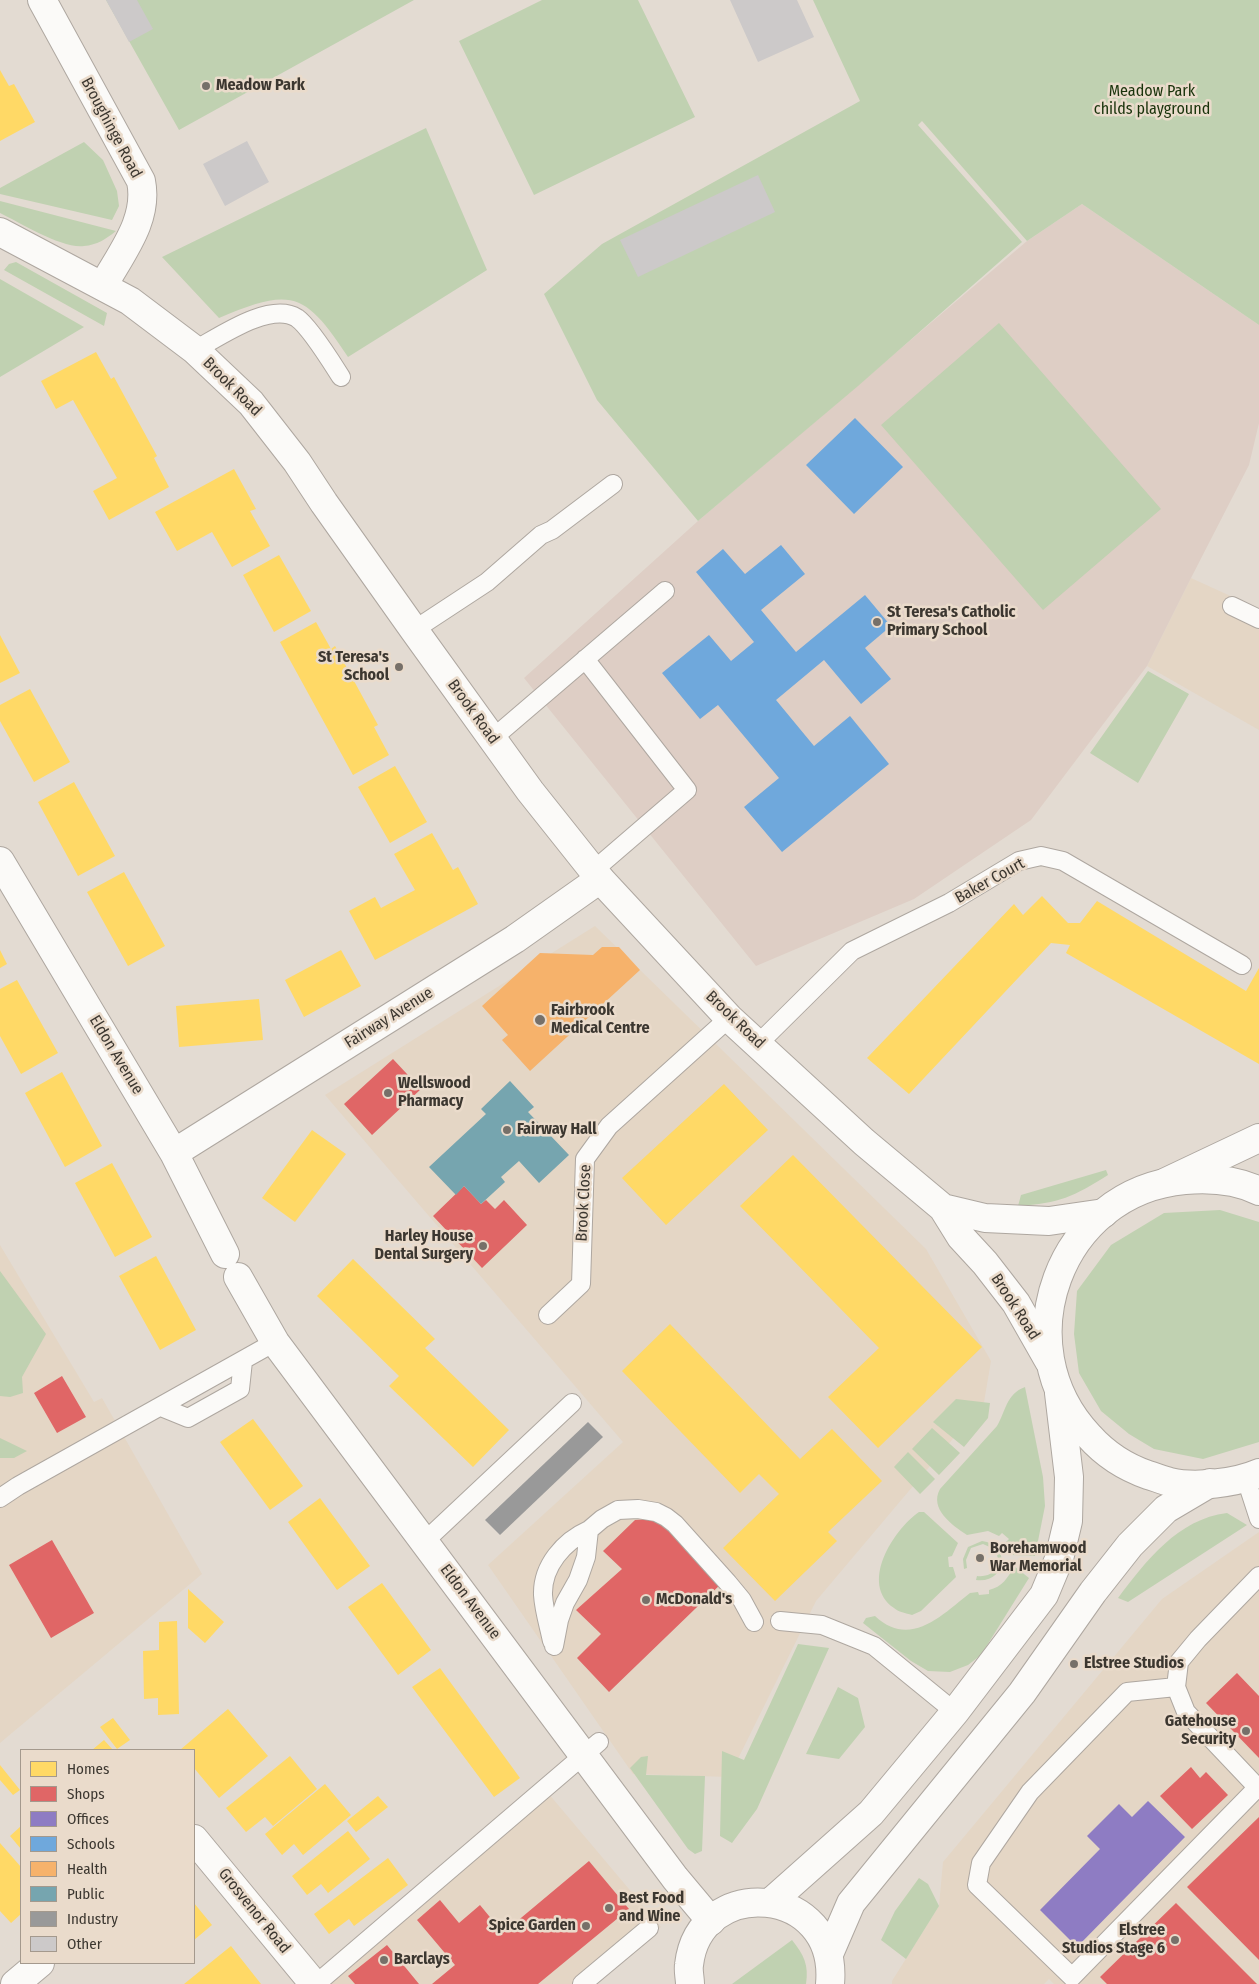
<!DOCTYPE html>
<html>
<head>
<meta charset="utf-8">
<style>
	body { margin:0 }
	#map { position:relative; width:1259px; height:1984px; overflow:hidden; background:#e3dbd2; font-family:"Fira Sans Condensed",sans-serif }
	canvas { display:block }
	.legend { position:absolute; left:20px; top:1749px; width:175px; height:215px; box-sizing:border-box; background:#eadbcb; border:1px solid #a4998d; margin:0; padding:6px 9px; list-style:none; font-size:15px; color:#3c3730 }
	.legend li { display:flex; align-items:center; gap:10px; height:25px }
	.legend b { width:25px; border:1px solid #a4998d }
</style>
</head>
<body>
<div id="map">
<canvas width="1259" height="1984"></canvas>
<ul class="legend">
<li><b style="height:14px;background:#ffd966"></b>Homes</li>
<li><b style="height:14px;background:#e06666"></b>Shops</li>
<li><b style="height:14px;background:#8e7cc3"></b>Offices</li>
<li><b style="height:14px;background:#6fa8dc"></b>Schools</li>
<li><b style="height:14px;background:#f6b26b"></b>Health</li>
<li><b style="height:14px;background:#76a5af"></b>Public</li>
<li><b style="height:14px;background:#999"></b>Industry</li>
<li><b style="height:14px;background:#ccc9c9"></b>Other</li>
</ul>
</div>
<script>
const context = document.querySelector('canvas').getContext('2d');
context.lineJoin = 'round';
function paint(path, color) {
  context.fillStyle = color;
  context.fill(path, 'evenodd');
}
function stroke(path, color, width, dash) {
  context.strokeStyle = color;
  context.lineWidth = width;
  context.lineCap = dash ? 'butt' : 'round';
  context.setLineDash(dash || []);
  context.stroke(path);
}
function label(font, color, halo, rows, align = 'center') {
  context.font = font + ' "Fira Sans Condensed",sans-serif';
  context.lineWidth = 5;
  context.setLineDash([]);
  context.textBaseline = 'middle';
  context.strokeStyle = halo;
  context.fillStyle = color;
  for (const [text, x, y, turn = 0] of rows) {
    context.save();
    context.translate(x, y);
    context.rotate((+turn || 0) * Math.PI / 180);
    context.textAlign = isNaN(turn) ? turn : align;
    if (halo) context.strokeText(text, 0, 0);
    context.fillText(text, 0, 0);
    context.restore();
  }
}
const built = new Path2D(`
	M 1191,578 L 1259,609 L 1259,730 L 1147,666 Z
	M 595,926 L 926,1249 L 991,1361 L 984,1402 L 816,1601 L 729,1777 L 633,1774 L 488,1565 L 623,1442 L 325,1095 Z
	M 0,1245 L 94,1402 L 102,1398 L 202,1574 L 0,1743 Z
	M 1259,1532 L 1259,1984 L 1054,1984 L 1049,1979 L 1044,1984 L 892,1984 L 892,1981 L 939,1906 L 943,1862 L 1162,1599 Z
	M 548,1793 L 661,1927 L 592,1984 L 320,1984 Z`);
const education = new Path2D(`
	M 1082,204 L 1259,325 L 1259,423 L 1249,465 L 1191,578 L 1147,666 L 1031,820 L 914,899 L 756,966 L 524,678 L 698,521 L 1027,241 Z`);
const green = new Path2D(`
	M 106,0 L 414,0 L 179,130 Z
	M 542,0 L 638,0 L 695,117 L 534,195 L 459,41 Z
	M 813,0 L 1259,0 L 1259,325 L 1082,204 L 1027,241 L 922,121 L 918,125 L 1022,242 L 858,386 L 698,521 L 597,400 L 544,294 L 602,244 L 860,101 Z
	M 426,128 L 487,270 L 348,357 C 305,292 292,287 219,318 L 162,257 Z
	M 84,142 L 103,160 L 117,191 L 119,206 L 112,220 L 0,194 L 0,188 Z
	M 0,201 L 116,231 C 106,239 97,245 84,246 C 62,249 21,223 0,213 Z
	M 16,262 L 107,313 L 104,326 L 4,270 L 9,264 Z
	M 0,279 L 84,327 L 0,377 Z
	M 999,323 L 1161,509 L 1043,610 L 881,425 Z
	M 1148,671 L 1189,694 L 1138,783 L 1090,753 Z
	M 1106,1170 L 1108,1175 C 1073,1197 1060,1203 1018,1206 L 1021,1195 Z
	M 1220,1210 L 1259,1222 L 1259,1442 L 1203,1459 L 1154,1449 L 1129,1434 L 1101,1411 L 1079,1373 L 1074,1334 L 1077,1291 L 1111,1245 L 1164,1213 Z
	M 0,1271 L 46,1334 L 22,1377 L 23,1393 L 10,1397 L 0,1396 Z
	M 1025,1387 L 1043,1477 L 1045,1506 L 1035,1556 L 1012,1555 L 1006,1542 L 1009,1539 L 1002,1533 L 999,1536 L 988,1531 L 967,1535 C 952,1525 929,1509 940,1489 L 997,1426 C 1006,1411 1006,1394 1025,1387 Z
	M 956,1399 L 990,1403 L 988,1418 L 964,1447 L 933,1422 Z
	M 932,1428 L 960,1453 L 939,1475 L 912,1449 Z
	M 0,1438 L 27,1451 L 14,1458 L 0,1458 Z
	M 908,1452 L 935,1479 L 920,1494 L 894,1467 Z
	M 919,1512 L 924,1512 L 958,1543 L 952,1556 L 948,1557 L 949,1567 L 953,1567 L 956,1577 L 921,1611 L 912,1615 C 906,1613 898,1612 894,1608 C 859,1584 893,1530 919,1512 Z
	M 1227,1513 L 1247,1525 L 1128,1602 L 1118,1598 C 1146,1561 1178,1519 1227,1513 Z
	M 982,1541 C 1012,1545 1006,1584 976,1580 L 977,1576 C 994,1578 1004,1564 994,1549 L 983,1544 L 971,1548 L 966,1560 L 967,1568 L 964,1569 L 963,1559 L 968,1547 Z
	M 1014,1566 L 1029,1578 L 981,1655 L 968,1665 L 950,1672 L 928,1671 L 911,1661 L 863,1623 L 866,1618 L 875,1616 C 910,1649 942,1615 970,1593 L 978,1592 L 979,1595 L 989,1594 L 989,1590 C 1002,1587 1008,1578 1014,1566 Z
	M 798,1644 L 829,1648 L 757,1809 L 732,1843 L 720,1836 L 722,1751 L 744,1760 Z
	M 838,1687 L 858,1698 L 865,1727 L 839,1759 L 806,1754 Z
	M 648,1756 L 646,1775 L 705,1776 L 702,1851 L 695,1854 L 688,1849 L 630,1768 L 641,1757 Z
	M 919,1878 L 928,1884 L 939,1906 L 906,1959 L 881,1940 L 895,1911 Z
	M 792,1940 C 804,1955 809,1965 806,1984 L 732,1984 Z`);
const homes = new Path2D(`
	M 0,70 L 9,86 L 14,84 L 35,122 L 0,141 Z
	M 96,352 L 111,379 L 114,377 L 157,456 L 154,458 L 169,487 L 109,520 L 93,491 L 117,478 L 73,400 L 56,409 L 41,381 Z
	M 234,469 L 256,509 L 250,511 L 270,546 L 232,567 L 212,532 L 177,551 L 155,512 Z
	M 279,555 L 311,611 L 274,632 L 243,575 Z
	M 316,622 L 331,649 L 335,646 L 378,725 L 374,727 L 389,755 L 353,775 L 280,642 Z
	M 0,635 L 20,673 L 0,683 Z
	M 30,689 L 70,762 L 34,782 L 0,721 L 0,705 Z
	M 395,766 L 427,822 L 390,843 L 358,787 Z
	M 74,782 L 115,856 L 78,876 L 38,802 Z
	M 432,833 L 453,870 L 458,867 L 478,904 L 375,960 L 349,911 L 375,897 L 381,908 L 415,890 L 394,854 Z
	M 124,872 L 165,946 L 128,966 L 87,892 Z
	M 1042,896 L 1068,923 L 1080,923 L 1097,901 L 1246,991 L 1259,968 L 1259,1064 L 1066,953 L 1070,945 L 1051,943 L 909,1094 L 867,1058 L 1014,904 L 1023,915 Z
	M 0,950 L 7,964 L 0,968 Z
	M 341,950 L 361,986 L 304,1017 L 285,980 Z
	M 17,980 L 58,1053 L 21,1074 L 0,1036 L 0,989 Z
	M 259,999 L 263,1040 L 179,1047 L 176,1006 Z
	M 62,1072 L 102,1146 L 65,1167 L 25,1093 Z
	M 724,1084 L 768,1130 L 666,1225 L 622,1178 Z
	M 312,1130 L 346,1154 L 295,1222 L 262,1198 Z
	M 793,1155 L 982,1347 L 878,1448 L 828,1397 L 879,1348 L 740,1206 Z
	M 112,1163 L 152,1237 L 115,1257 L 75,1183 Z
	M 156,1256 L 196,1330 L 160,1350 L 119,1276 Z
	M 353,1259 L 435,1339 L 425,1348 L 509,1430 L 473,1467 L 389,1386 L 399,1376 L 317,1296 Z
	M 670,1324 L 800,1459 L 832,1429 L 882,1481 L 828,1532 L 837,1541 L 775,1601 L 723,1548 L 779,1494 L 759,1474 L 740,1493 L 622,1371 Z
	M 253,1419 L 303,1486 L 270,1510 L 220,1442 Z
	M 320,1498 L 370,1566 L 337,1590 L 288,1522 Z
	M 382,1583 L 431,1650 L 398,1675 L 348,1607 Z
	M 188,1589 L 224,1622 L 205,1643 L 188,1628 Z
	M 177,1621 L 179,1714 L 158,1715 L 158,1698 L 144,1699 L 143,1651 L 159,1650 L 159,1622 Z
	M 440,1668 L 520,1778 L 494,1797 L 412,1687 Z
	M 228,1709 L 268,1756 L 219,1798 L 194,1768 L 194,1750 L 180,1750 Z
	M 113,1718 L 130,1740 L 117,1749 L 100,1727 Z
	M 104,1740 L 113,1750 L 92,1750 Z
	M 290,1756 L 317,1789 L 273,1826 L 265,1817 L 246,1832 L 226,1808 Z
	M 0,1765 L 20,1790 L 13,1795 L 0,1780 Z
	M 325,1784 L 351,1815 L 303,1855 L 294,1844 L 282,1855 L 265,1834 Z
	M 378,1796 L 388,1807 L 356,1832 L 347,1821 Z
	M 21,1826 L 21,1849 L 10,1836 Z
	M 348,1831 L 370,1859 L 328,1893 L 321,1884 L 307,1895 L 292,1876 Z
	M 0,1843 L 21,1867 L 21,1914 L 11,1923 L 0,1911 Z
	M 388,1858 L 408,1885 L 354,1926 L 349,1919 L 329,1934 L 314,1914 Z
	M 194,1903 L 212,1925 L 194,1940 Z
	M 231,1946 L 261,1984 L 184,1984 Z`);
const shops = new Path2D(`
	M 393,1059 L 421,1089 L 372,1135 L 344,1104 Z
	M 464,1186 L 481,1204 L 486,1200 L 495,1209 L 504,1200 L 527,1225 L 482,1268 L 433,1216 Z
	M 62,1376 L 86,1417 L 57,1433 L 34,1393 Z
	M 663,1518 L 724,1581 L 609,1692 L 577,1658 L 601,1634 L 576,1610 L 622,1569 L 603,1551 L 635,1520 Z
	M 52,1540 L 94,1613 L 51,1638 L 9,1565 Z
	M 1237,1673 L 1259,1696 L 1259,1758 L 1206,1703 Z
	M 1191,1767 L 1200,1778 L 1206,1772 L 1228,1795 L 1192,1829 L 1160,1796 Z
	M 1259,1817 L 1259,1960 L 1187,1887 Z
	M 589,1861 L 629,1909 L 538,1984 L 432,1984 L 455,1965 L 417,1920 L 440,1900 L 459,1923 L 480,1905 L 503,1933 Z
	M 1176,1903 L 1257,1984 L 1107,1984 L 1100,1977 Z
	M 387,1945 L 419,1984 L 355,1984 L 348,1976 Z`);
const offices = new Path2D(`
	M 1148,1801 L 1185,1837 L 1077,1947 L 1040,1910 L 1100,1849 L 1087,1836 L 1119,1804 L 1132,1817 Z`);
const schools = new Path2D(`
	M 855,418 L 903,467 L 854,514 L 806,465 Z
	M 781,545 L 805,574 L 761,610 L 796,652 L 865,595 L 891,626 L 865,648 L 891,679 L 861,704 L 824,660 L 776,700 L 814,746 L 850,716 L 889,764 L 782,852 L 744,807 L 779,778 L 718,705 L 700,719 L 662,673 L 709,635 L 731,661 L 754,642 L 696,572 L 723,549 L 745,574 Z`);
const health = new Path2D(`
	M 602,947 L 619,947 L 640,970 L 530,1071 L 502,1040 L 508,1035 L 482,1006 L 540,953 L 593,955 Z`);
const public = new Path2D(`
	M 510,1081 L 534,1107 L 528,1112 L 569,1155 L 539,1183 L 519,1161 L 501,1177 L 505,1182 L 481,1204 L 464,1186 L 456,1195 L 429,1167 L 486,1114 L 481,1109 Z`);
const industry = new Path2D(`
	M 588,1422 L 603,1437 L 500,1535 L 485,1520 Z`);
const building = new Path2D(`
	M 106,0 L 137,0 L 153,29 L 129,42 Z
	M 730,0 L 797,0 L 814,37 L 758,62 Z
	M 247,141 L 269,182 L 225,206 L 203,164 Z
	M 758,175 L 775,212 L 638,277 L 620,240 Z`);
const service = new Path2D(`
	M 195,350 C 219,337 270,301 297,318 C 310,327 332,363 341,377
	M 1232,606 L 1259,619
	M 414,630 L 487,582 L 541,535 L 552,530 L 613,484
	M 585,659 L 687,790 L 594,870
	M 492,739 L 665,591
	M 758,1044 L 852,951 L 949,903 L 1019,861 L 1041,856 L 1063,861 L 1242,965
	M 548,1315 L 581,1284 L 585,1159 L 609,1126 L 729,1018
	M 161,1407 L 188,1418 L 240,1389 L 243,1361
	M 1246,1479 L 1259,1519
	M 0,1498 L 18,1486 L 275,1342
	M 424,1542 L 572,1403
	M 1259,1576 L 1198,1639 L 1179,1662 L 1176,1687 L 1186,1712 L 1259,1789
	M 780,1621 L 822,1625 L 874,1646 L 955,1712
	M 552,1641 C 549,1626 544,1611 543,1595 C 542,1566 564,1541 589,1530
	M 554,1646 L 559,1620 L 565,1603 L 578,1580 L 586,1557 L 589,1530 L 602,1519 L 618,1510 L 638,1509 L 656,1512 L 666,1517 L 675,1524 L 728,1583 L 742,1600 L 754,1622
	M 1176,1687 L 1127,1692 L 1030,1792 L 981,1863 L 977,1885 L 1072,1977 L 1257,1788
	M 316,1984 L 599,1742
	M 582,1984 L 649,1928`);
const minor = new Path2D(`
	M 42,0 L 141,181 C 149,220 121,253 103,286
	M 0,861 L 174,1153 L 225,1254
	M 174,1153 L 515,939 L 600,879
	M 238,1277 L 275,1342 L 675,1878 L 711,1921
	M 194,1839 L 314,1984
	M 15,1984 L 40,1963`);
const tertiary = new Path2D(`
	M 0,232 L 130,301 L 195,350 L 251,403 L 297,462 L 324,503 L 414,630 L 530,791 L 600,879 L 729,1018 L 864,1142 L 943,1208 L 961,1237 L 985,1263 L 1016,1303 L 1049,1361
	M 943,1208 L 985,1218 L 1049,1221 L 1104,1213`);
const secondary = new Path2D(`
	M 1166,1182 L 1259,1138
	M 771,1902 L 871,1813 L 955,1712 L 1044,1595 L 1059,1559 L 1068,1521 L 1069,1477 L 1059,1393
	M 829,1954 L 851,1903 L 1022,1693 L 1093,1592 L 1130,1545 L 1166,1509 L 1210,1483
	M 690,1984 C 690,1978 688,1971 689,1965 C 699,1874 839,1884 830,1984`);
const primary = new Path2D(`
	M 1259,1191 C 1237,1180 1209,1178 1185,1180 C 1059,1191 1003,1345 1089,1436 C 1105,1454 1125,1467 1148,1475 C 1155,1477 1162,1480 1170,1482 C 1195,1488 1236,1483 1259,1473`);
const markers = [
	[206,86,5,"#767069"],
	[877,622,5,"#767069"],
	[399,667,5,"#767069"],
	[540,1020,6,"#767069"],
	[388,1093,5,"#767069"],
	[507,1130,5,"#767069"],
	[483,1246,5,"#767069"],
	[980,1558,5,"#767069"],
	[646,1600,5,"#767069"],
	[1074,1664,5,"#767069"],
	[1246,1731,5,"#767069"],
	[609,1908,5,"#767069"],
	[586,1926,5,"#767069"],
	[1175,1940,5,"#767069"],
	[384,1960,5,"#767069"]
];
const poiNames = [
	["Meadow Park",216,86],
	["St Teresa's Catholic",887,613],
	["Primary School",887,631],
	["St Teresa's",389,658,"right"],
	["School",389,676,"right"],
	["Fairbrook",551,1011],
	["Medical Centre",551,1029],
	["Wellswood",398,1084],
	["Pharmacy",398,1102],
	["Fairway Hall",517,1130],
	["Harley House",473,1237,"right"],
	["Dental Surgery",473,1255,"right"],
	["Borehamwood",990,1549],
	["War Memorial",990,1567],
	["McDonald's",656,1600],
	["Elstree Studios",1084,1664],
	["Gatehouse",1236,1722,"right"],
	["Security",1236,1740,"right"],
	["Best Food",619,1899],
	["and Wine",619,1917],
	["Spice Garden",576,1926,"right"],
	["Elstree",1165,1931,"right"],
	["Studios Stage 6",1165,1949,"right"],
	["Barclays",394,1960]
];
const parkNames = [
	["Meadow Park",1152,92],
	["childs playground",1152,110]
];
const streetNames = [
	["Broughinge Road",111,128,62],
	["Brook Road",232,387,45],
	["Brook Road",473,712,54],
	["Baker Court",990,881,-29],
	["Fairway Avenue",389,1018,-32],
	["Brook Road",735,1020,44],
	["Eldon Avenue",116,1055,59],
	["Brook Close",584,1203,-87],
	["Brook Road",1015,1307,57],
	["Eldon Avenue",470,1602,53],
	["Grosvenor Road",254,1911,51]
];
paint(built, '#e4d6c5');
paint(education, '#decec5');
paint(green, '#c0d1b1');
paint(homes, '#ffd966');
paint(shops, '#e06666');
paint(offices, '#8e7cc3');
paint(schools, '#6fa8dc');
paint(health, '#f6b26b');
paint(public, '#76a5af');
paint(industry, '#999');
paint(building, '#ccc9c9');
stroke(service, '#aea7a0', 20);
stroke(minor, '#aea7a0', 30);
stroke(tertiary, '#aea7a0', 30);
stroke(secondary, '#aea7a0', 30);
stroke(primary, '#aea7a0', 30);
stroke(service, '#fbfaf8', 18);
stroke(minor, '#fbfaf8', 28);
stroke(tertiary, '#fbfaf8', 28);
stroke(secondary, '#fbfaf8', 28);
stroke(primary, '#fbfaf8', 28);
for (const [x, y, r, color] of markers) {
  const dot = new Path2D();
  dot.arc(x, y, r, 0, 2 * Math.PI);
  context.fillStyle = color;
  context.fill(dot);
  stroke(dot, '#eadbcb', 2);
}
label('bold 16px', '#3c3730', '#eadbcb', poiNames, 'left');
label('16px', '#19330b', '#eadbcb', parkNames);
label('16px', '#3c3730', '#eadbcb', streetNames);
</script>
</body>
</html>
